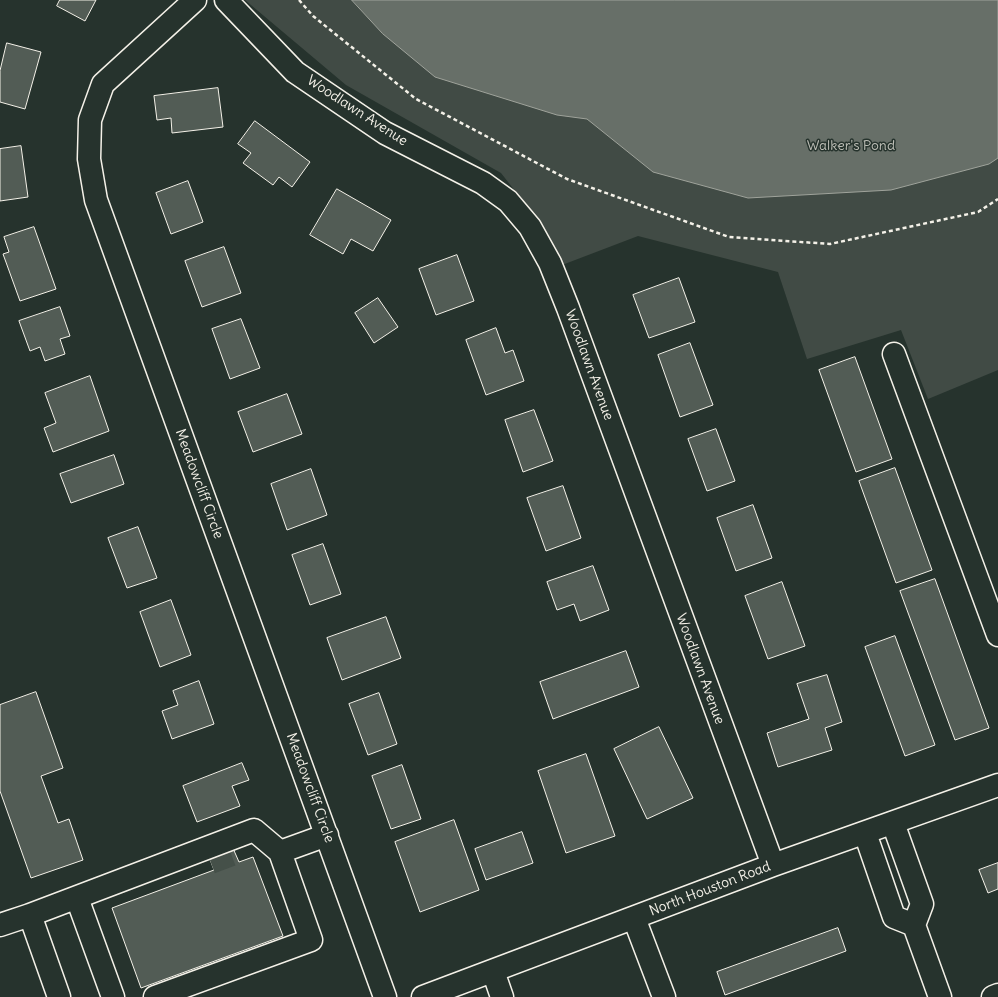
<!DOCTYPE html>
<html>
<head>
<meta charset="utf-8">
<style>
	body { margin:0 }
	canvas { display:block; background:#26332d }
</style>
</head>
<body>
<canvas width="998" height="997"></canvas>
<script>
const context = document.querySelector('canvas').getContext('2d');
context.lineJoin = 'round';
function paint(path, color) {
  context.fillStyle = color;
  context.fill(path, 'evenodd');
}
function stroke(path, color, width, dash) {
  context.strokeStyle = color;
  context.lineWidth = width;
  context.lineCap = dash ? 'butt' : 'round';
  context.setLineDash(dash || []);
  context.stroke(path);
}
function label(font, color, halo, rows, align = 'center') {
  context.font = font + ' Delius,sans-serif';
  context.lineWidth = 3;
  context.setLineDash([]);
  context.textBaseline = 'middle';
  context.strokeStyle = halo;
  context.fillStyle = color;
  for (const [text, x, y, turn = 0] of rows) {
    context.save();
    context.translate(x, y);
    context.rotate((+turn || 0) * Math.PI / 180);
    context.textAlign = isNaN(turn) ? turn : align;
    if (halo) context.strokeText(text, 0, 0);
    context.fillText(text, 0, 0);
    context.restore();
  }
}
const green = new Path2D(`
	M 245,0 L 998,0 L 998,370 L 928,399 L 901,330 L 807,359 L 778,272 L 638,236 L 562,265 L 534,215 L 501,173 L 346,85 Z`);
const water = new Path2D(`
	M 352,0 L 998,0 L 998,158 L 989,164 L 891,190 L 748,198 L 653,172 L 587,119 L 557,115 L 435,77 L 383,34 Z`);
const building = new Path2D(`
	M 60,0 L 96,0 L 85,21 L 57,6 Z
	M 7,43 L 41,52 L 25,109 L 0,102 L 0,71 Z
	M 218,88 L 223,127 L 172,133 L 171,118 L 157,120 L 154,96 Z
	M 255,121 L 310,162 L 292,187 L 279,177 L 273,185 L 243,163 L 251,153 L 238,144 Z
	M 21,146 L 28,197 L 0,201 L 0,149 Z
	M 188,181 L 203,222 L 171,234 L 156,193 Z
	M 337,189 L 391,220 L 373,251 L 351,239 L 343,254 L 310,235 Z
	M 34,227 L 56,289 L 20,301 L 3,254 L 9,252 L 4,237 Z
	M 224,247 L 241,293 L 202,307 L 185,261 Z
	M 457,255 L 474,301 L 436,315 L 419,269 Z
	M 679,278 L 695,322 L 649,338 L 633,295 Z
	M 378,298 L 398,327 L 374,343 L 355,313 Z
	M 60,307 L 70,336 L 60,339 L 65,354 L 45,361 L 40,347 L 30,351 L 19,321 Z
	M 241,319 L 260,368 L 230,379 L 212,329 Z
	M 496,328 L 505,353 L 513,350 L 524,381 L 486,395 L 466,340 Z
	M 690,343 L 713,405 L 680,417 L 658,355 Z
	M 855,357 L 892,459 L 856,472 L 819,370 Z
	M 90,376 L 109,431 L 53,452 L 44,428 L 56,423 L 45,393 Z
	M 287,394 L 302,434 L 253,452 L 238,412 Z
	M 534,410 L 553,461 L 523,472 L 505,420 Z
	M 716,429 L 735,481 L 707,491 L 688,439 Z
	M 114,455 L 124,484 L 71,503 L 60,474 Z
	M 895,468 L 932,570 L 896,583 L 859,481 Z
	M 311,469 L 327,515 L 287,530 L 271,484 Z
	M 563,486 L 581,538 L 546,551 L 527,498 Z
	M 753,505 L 772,558 L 736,571 L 717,518 Z
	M 138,527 L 157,578 L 127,588 L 108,538 Z
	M 323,544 L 341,594 L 310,605 L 292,555 Z
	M 593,566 L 609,610 L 580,621 L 574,604 L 557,610 L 547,582 Z
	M 935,579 L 989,728 L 955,740 L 900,591 Z
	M 782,582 L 805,646 L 768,659 L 745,596 Z
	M 171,600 L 191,655 L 160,667 L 140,612 Z
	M 386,617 L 401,658 L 342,680 L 327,638 Z
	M 895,636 L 935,745 L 905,756 L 865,647 Z
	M 626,651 L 639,687 L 553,719 L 540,682 Z
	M 827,675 L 842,722 L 825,728 L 832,750 L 778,767 L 767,733 L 809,719 L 797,684 Z
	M 199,681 L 214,724 L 172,739 L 162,711 L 178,705 L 173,691 Z
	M 36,692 L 63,768 L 41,776 L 58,823 L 69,819 L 83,860 L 31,878 L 0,791 L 0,705 Z
	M 379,693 L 397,744 L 368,755 L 349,704 Z
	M 659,727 L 693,798 L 647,819 L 614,749 Z
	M 586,754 L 615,836 L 566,853 L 538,771 Z
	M 242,763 L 249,780 L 232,786 L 240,806 L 197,822 L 183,786 Z
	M 402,765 L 421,819 L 391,829 L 372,776 Z
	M 454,820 L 479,890 L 420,912 L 395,842 Z
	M 522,832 L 533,863 L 486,880 L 475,849 Z
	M 232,846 L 239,862 L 253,857 L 283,936 L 141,988 L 112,908 L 214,870 L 208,854 Z
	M 998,863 L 998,889 L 988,893 L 979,870 Z
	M 838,928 L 846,951 L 725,995 L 717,972 Z`);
const minorTunnel = new Path2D(`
	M 211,863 L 235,854`);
const path = new Path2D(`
	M 299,0 L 313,16 L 416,99 L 567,179 L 729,237 L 830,244 L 978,212 L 998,199`);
const minor = new Path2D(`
	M 195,0 L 103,84 L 90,120 L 89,159 L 96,200 L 385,997
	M 226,0 L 295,72 L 385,133 L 483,183 L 508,201 L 530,227 L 550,263 L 568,308 L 773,865
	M 894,354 L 998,635
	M 865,833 L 894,917 L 914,925 L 922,904 L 893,823
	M 77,898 L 113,997
	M 30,915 L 254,830 L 280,852
	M 634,918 L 664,997
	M 0,925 L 30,915 L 59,997
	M 914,925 L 940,997
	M 493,971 L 502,997
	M 155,997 L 311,940 L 280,852 L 327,835
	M 423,997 L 773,865 L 998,785
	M 993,997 L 998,995`);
const streetNames = [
	["Woodlawn Avenue",357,111,33],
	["Woodlawn Avenue",589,365,70],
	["Meadowcliff Circle",199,484,70],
	["Woodlawn Avenue",700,669,70],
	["Meadowcliff Circle",310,788,70],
	["North Houston Road",710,889,-21]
];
const parkNames = [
	["Walker's Pond",851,146]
];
paint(green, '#414b45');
paint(water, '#676f68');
stroke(water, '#9fa39b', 1);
paint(building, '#525c55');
stroke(building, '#f4f1e8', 1);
stroke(minorTunnel, '#455049', 22, [22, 11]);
stroke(minor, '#f4f1e8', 25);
stroke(path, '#f4f1e8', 2.5, [4, 3]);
stroke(minor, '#26332d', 22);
label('14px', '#f4f1e8', '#26332d', streetNames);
label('14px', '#bebfb7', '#26332d', parkNames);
</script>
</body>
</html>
